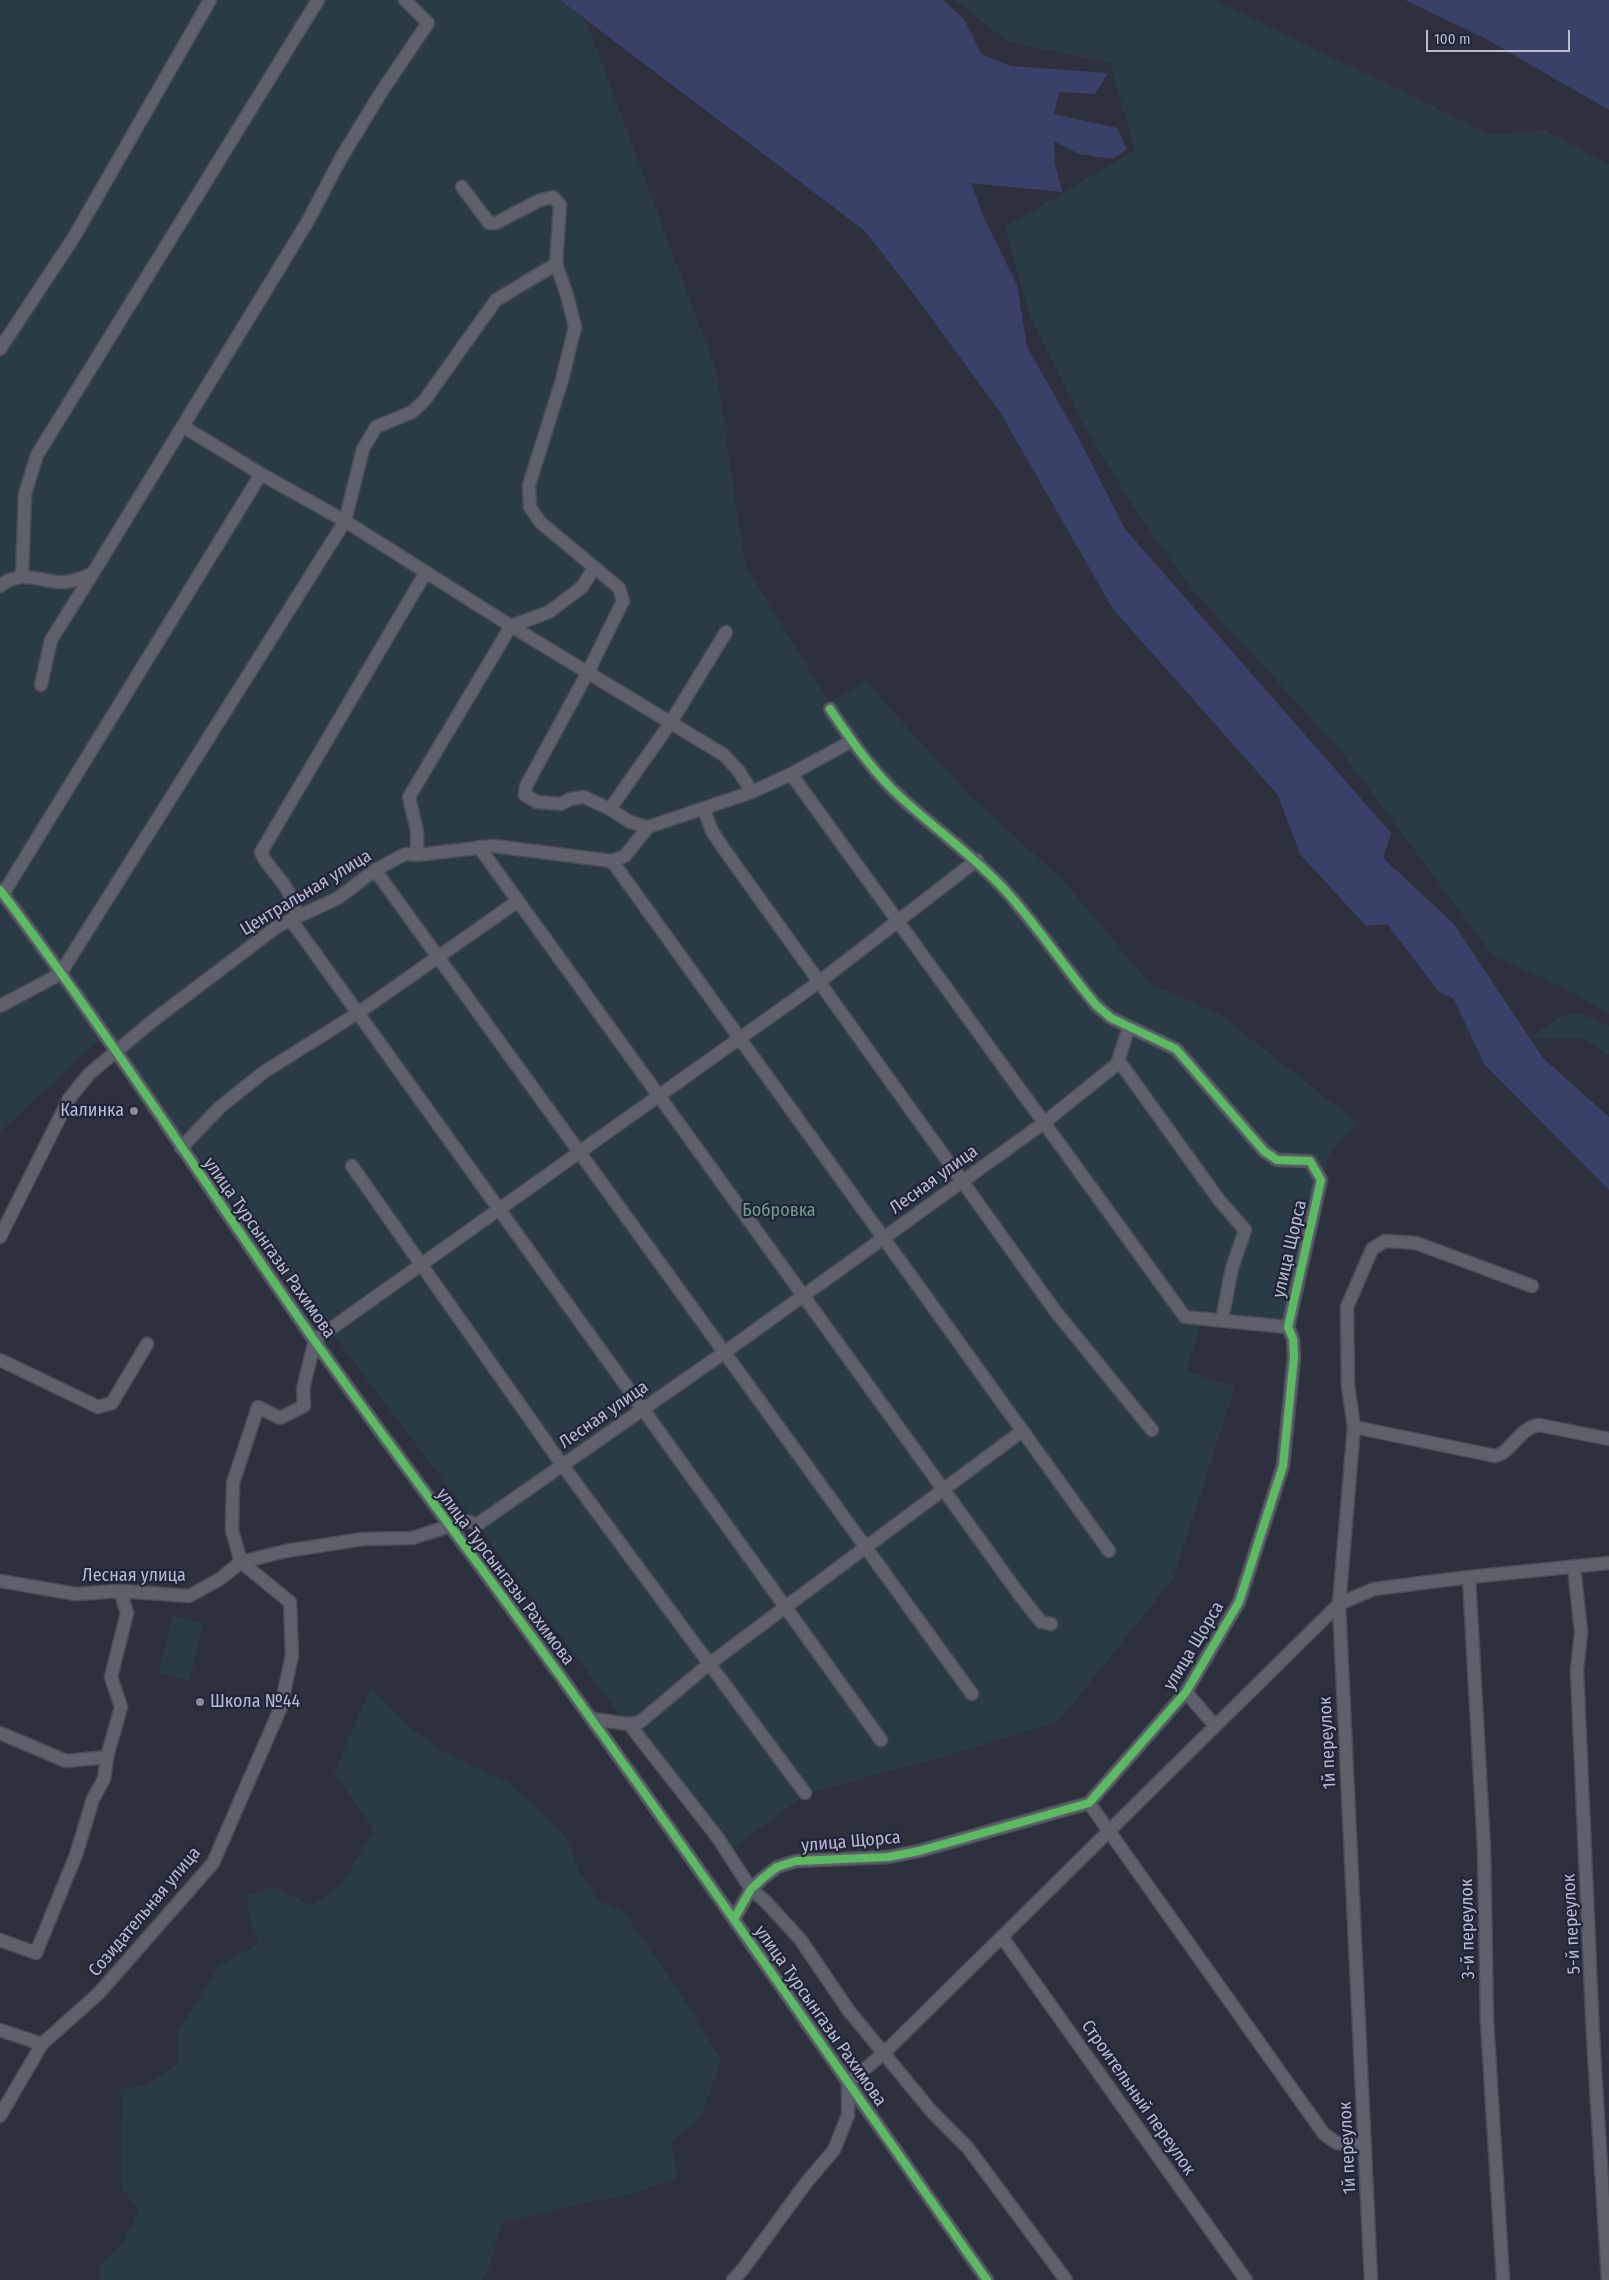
<!DOCTYPE html>
<html>
<head>
<meta charset="utf-8">
<style>
	body { margin:0 }
	#map { position:relative; width:1609px; height:2280px; overflow:hidden; background:#2d313e; font-family:"Fira Sans Condensed",sans-serif }
	canvas { display:block }
	.scale { position:absolute; left:1426px; top:30px; width:144px; height:22px; box-sizing:border-box; border:2px solid #b9bcce; border-top:0; padding-left:6px; font-size:15px; line-height:18px; white-space:nowrap; color:#b9bcce; -webkit-text-stroke:4px #20253a; paint-order:stroke }
</style>
</head>
<body>
<div id="map">
<canvas width="1609" height="2280"></canvas>
<div class="scale">100 m</div>
</div>
<script>
const context = document.querySelector('canvas').getContext('2d');
context.lineJoin = 'round';
function paint(path, color) {
  context.fillStyle = color;
  context.fill(path, 'evenodd');
}
function stroke(path, color, width, dash) {
  context.strokeStyle = color;
  context.lineWidth = width;
  context.lineCap = dash ? 'butt' : 'round';
  context.setLineDash(dash || []);
  context.stroke(path);
}
function label(font, color, halo, rows, align = 'center') {
  context.font = font + ' "Fira Sans Condensed",sans-serif';
  context.lineWidth = 4.5;
  context.setLineDash([]);
  context.textBaseline = 'middle';
  context.strokeStyle = halo;
  context.fillStyle = color;
  for (const [text, x, y, turn = 0] of rows) {
    context.save();
    context.translate(x, y);
    context.rotate((+turn || 0) * Math.PI / 180);
    context.textAlign = isNaN(turn) ? turn : align;
    if (halo) context.strokeText(text, 0, 0);
    context.fillText(text, 0, 0);
    context.restore();
  }
}
const green = new Path2D(`
	M 0,0 L 560,0 L 586,21 L 716,370 L 745,565 L 829,702 L 866,682 L 971,797 L 1064,881 L 1150,984 L 1218,1013 L 1358,1123 L 1342,1138 L 1328,1157 L 1309,1224 L 1287,1328 L 1204,1317 L 1186,1371 L 1235,1387 L 1173,1579 L 1059,1721 L 943,1757 L 808,1793 L 725,1854 L 106,1033 L 0,1132 Z
	M 954,0 L 1214,0 L 1492,135 L 1544,130 L 1609,164 L 1609,1014 L 1563,987 L 1493,956 L 1338,747 L 1192,589 L 1138,514 L 1082,422 L 1030,317 L 1005,227 L 1135,150 L 1110,63 L 1009,42 Z
	M 1579,1013 L 1609,1027 L 1609,1055 L 1583,1039 L 1529,1038 L 1562,1016 Z
	M 173,1616 L 203,1623 L 190,1681 L 159,1673 Z
	M 371,1687 L 411,1728 L 448,1755 L 509,1783 L 566,1837 L 580,1873 L 598,1900 L 623,1911 L 675,1985 L 721,2060 L 701,2115 L 672,2142 L 677,2178 L 631,2194 L 565,2207 L 501,2223 L 489,2268 L 481,2280 L 99,2280 L 101,2264 L 121,2245 L 139,2211 L 122,2188 L 123,2090 L 147,2084 L 177,2065 L 178,2032 L 218,1967 L 260,1943 L 249,1919 L 247,1895 L 274,1886 L 311,1906 L 343,1883 L 374,1829 L 334,1773 Z`);
const water = new Path2D(`
	M 560,0 L 943,0 L 964,19 L 982,55 L 1011,66 L 1108,73 L 1095,94 L 1059,92 L 1054,114 L 1117,128 L 1127,149 L 1113,159 L 1079,154 L 1054,141 L 1055,164 L 1062,192 L 971,183 L 984,218 L 1017,285 L 1027,347 L 1077,435 L 1125,529 L 1391,833 L 1383,858 L 1454,924 L 1543,1058 L 1609,1117 L 1609,1190 L 1484,1064 L 1454,999 L 1439,992 L 1387,924 L 1366,926 L 1300,854 L 1278,795 L 1113,609 L 1000,412 L 913,293 L 865,231 Z
	M 1405,0 L 1609,0 L 1609,110 L 1486,39 Z`);
const minor = new Path2D(`
	M 462,187 L 489,223 L 496,223 L 540,200 L 553,197 L 560,205 L 556,264 L 567,295 L 575,327 L 562,380 L 529,485 L 530,507 L 540,522 L 619,588 L 623,601 L 588,672 L 526,786 L 525,795 L 537,802 L 561,804 L 570,799 L 584,797 L 610,809
	M 0,349 L 74,237 L 210,0
	M 184,427 L 261,474 L 345,521 L 511,626 L 724,755 L 738,770 L 752,792
	M 22,576 L 25,494 L 37,455 L 318,0
	M 0,586 C 19,570 37,580 59,582 C 71,583 83,578 93,573 L 308,221 L 341,158 L 382,91 L 428,23 L 405,0
	M 41,685 L 51,640 L 93,573
	M 791,774 L 1185,1317 L 1288,1327
	M 704,810 L 712,831 L 726,852 L 1056,1312 L 1152,1430
	M 648,827 L 630,822 L 610,809 L 671,722 L 726,632
	M 479,847 L 1019,1594 L 1041,1622 L 1051,1624
	M 417,855 L 417,831 L 409,797 L 511,626 L 549,612 L 582,587 L 594,568
	M 612,861 L 1109,1551
	M 375,870 L 972,1694
	M 0,890 C 110,1036 209,1190 314,1340 C 405,1468 501,1592 592,1720 C 726,1905 855,2094 987,2280
	M 3,894 L 261,474
	M 297,916 C 294,903 290,892 282,882 C 274,871 266,865 261,852 L 426,572
	M 291,920 L 881,1740
	M 0,1006 L 60,974 L 345,521 L 363,449 L 376,427 L 412,412 L 424,401 L 496,300 L 556,264
	M 1119,1061 L 1219,1200 L 1245,1230 L 1232,1268 L 1222,1320
	M 181,1148 L 220,1107 L 264,1072 L 358,1013 L 518,901
	M 352,1166 L 563,1466 L 805,1793
	M 0,1237 L 69,1099 L 89,1074 L 155,1019 L 278,926 L 338,898 L 375,870 L 405,854 L 417,855 L 494,846 L 612,861 L 625,856 L 648,827 L 752,792 L 791,774 L 852,741
	M 315,1340 L 819,982 L 977,860
	M 0,1360 L 98,1407 L 112,1403 L 147,1344
	M 1354,1427 L 1495,1456 C 1512,1453 1518,1428 1539,1425 L 1609,1439
	M 1574,1567 L 1581,1632 L 1577,1671 L 1593,2036 L 1608,2280
	M 1469,1577 L 1484,1849 L 1487,2021 L 1503,2280
	M 0,1581 L 76,1594 L 120,1591 L 189,1596 L 220,1579 L 241,1562 L 286,1551 L 363,1539 L 412,1538 L 466,1521 L 478,1524 L 725,1352 L 1045,1122 L 1117,1064 L 1129,1027
	M 1186,1692 L 1215,1726
	M 592,1719 L 629,1724 L 640,1722 L 709,1664 L 1022,1431
	M 629,1724 L 718,1838 L 751,1889 L 766,1902 L 800,1939 L 849,2011 L 932,2112 L 968,2148 L 1066,2280
	M 0,1733 L 66,1761 L 107,1757 L 104,1779 L 93,1799 L 76,1855 L 36,1953 L 0,1940
	M 107,1757 L 121,1707 L 111,1677 L 127,1613 L 120,1591
	M 1089,1803 L 1324,2134 L 1337,2143 L 1365,2146
	M 734,1919 L 751,1889 L 763,1878 L 777,1867 L 796,1861 L 888,1857 L 919,1851 L 1089,1803 L 1186,1692 L 1239,1602 L 1283,1466 L 1294,1357 L 1293,1339 L 1288,1327 L 1321,1180 L 1310,1161 L 1277,1160 L 1264,1151 L 1176,1049 L 1111,1018 L 1096,1005 C 1064,967 1037,925 1004,889 C 970,852 929,825 893,790 C 869,766 849,737 830,709
	M 1002,1937 L 1246,2280
	M 0,2030 L 42,2044
	M 0,2116 L 42,2044 L 99,1993 L 213,1863 L 281,1707 L 292,1655 L 290,1602 L 241,1562 L 232,1530 L 233,1483 L 258,1407 L 280,1418 L 304,1406 L 303,1389 L 315,1340
	M 733,2280 L 743,2269 L 806,2183 L 834,2150 L 848,2115 L 848,2083 L 884,2053 L 1339,1604 L 1374,1589 L 1469,1577 L 1609,1563
	M 1371,2280 L 1339,1604 L 1354,1427 L 1348,1386 L 1347,1307 L 1372,1249 L 1385,1241 L 1416,1243 L 1532,1286`);
const cycleway = new Path2D(`
	M 0,890 C 110,1036 209,1190 314,1340 C 405,1468 501,1592 592,1720 C 726,1905 855,2094 987,2280
	M 734,1919 L 751,1889 L 763,1878 L 777,1867 L 796,1861 L 888,1857 L 919,1851 L 1089,1803 L 1186,1692 L 1239,1602 L 1283,1466 L 1294,1357 L 1293,1339 L 1288,1327 L 1321,1180 L 1310,1161 L 1277,1160 L 1264,1151 L 1176,1049 L 1111,1018 L 1096,1005 C 1064,967 1037,925 1004,889 C 970,852 929,825 893,790 C 869,766 849,737 830,709`);
const markers = [
	[134,1111,5,"#888b9c"],
	[200,1702,5,"#888b9c"]
];
const streetNames = [
	["Центральная улица",306,893,-31],
	["Лесная улица",934,1180,-36],
	["улица Турсынгазы Рахимова",269,1248,55],
	["улица Щорса",1290,1249,-77],
	["Лесная улица",604,1415,-35],
	["Лесная улица",134,1576],
	["улица Турсынгазы Рахимова",505,1577,53],
	["улица Щорса",1194,1646,-59],
	["1й переулок",1328,1743,-93],
	["улица Щорса",851,1842,-5],
	["Созидательная улица",145,1912,-50],
	["5-й переулок",1572,1924,-93],
	["3-й переулок",1468,1929,-91],
	["улица Турсынгазы Рахимова",820,2016,55],
	["Строительный переулок",1138,2098,55],
	["1й переулок",1348,2148,-93]
];
const poiNames = [
	["Калинка",124,1111],
	["Школа №44",210,1702,"left"]
];
const parkNames = [
	["Бобровка",779,1211]
];
paint(green, '#2a3b45');
paint(water, '#394168');
stroke(minor, '#4a4d57', 15);
stroke(minor, '#5e606b', 12);
stroke(cycleway, '#5cba63', 8);
for (const [x, y, r, color] of markers) {
  const dot = new Path2D();
  dot.arc(x, y, r, 0, 2 * Math.PI);
  context.fillStyle = color;
  context.fill(dot);
  stroke(dot, '#20253a', 2);
}
label('18px', '#b9bcce', '#20253a', streetNames);
label('18px', '#b9bcce', '#20253a', poiNames, 'right');
label('18px', '#6fa085', '#20253a', parkNames);
</script>
</body>
</html>
